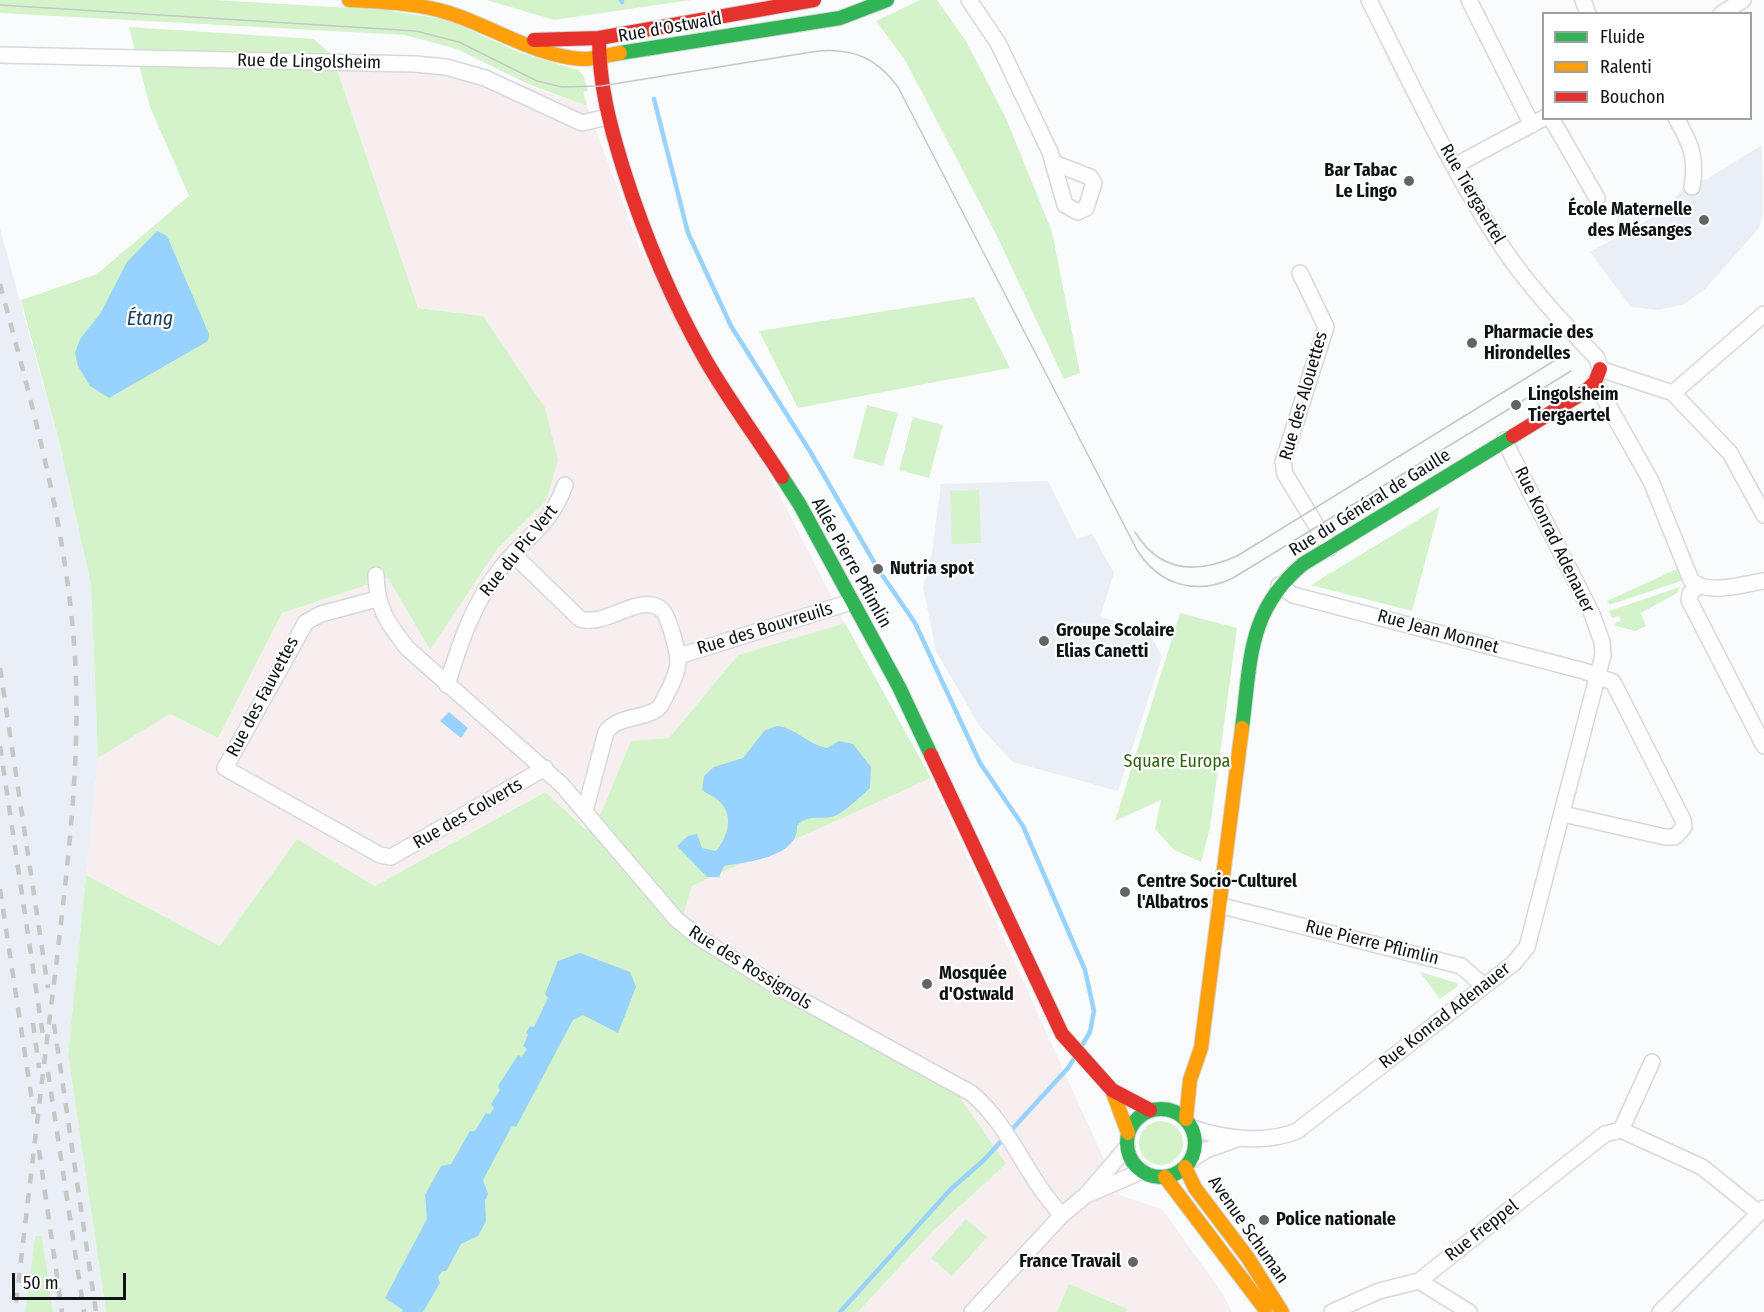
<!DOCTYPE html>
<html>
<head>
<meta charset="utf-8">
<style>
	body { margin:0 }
	#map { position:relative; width:1764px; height:1312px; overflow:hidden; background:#f9fbfd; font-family:"Fira Sans Condensed",sans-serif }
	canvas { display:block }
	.legend { position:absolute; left:1542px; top:12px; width:210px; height:108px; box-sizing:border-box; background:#fff; border:2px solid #9fa0a1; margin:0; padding:8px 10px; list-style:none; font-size:18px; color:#101213 }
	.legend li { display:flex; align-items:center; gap:12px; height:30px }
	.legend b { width:30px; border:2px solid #9fa0a1 }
	.scale { position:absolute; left:12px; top:1273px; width:114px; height:27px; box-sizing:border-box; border:3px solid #101213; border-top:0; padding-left:8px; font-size:18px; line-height:21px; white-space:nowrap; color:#101213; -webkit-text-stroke:4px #fff; paint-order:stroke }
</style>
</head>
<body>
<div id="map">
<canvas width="1764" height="1312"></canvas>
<ul class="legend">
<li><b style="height:8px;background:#30b455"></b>Fluide</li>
<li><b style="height:8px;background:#ff9f0a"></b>Ralenti</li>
<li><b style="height:8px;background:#e5322d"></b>Bouchon</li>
</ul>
<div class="scale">50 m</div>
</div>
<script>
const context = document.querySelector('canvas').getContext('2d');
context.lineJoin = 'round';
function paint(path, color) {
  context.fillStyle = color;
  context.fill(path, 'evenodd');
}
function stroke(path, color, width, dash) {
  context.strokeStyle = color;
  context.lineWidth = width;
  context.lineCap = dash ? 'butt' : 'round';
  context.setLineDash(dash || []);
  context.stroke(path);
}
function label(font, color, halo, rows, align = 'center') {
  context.font = font + ' "Fira Sans Condensed",sans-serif';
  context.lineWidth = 4.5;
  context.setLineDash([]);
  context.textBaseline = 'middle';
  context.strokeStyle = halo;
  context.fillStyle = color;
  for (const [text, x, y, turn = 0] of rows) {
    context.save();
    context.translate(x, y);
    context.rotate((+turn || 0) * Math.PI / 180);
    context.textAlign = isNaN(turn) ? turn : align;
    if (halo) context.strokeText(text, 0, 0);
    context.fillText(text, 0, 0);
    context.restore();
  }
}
const commercial = new Path2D(`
	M 332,55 L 458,62 L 587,106 L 641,252 L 764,465 L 845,623 L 738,655 L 669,738 L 631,741 L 602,811 L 586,830 L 544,792 L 375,886 L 297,839 L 220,946 L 86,875 L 98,758 L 170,714 L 218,738 L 282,613 L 388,578 L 430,650 L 498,548 L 546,501 L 483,316 L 418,308 Z
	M 931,778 L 1120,1195 L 1162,1209 L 1223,1294 L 1232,1312 L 858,1312 L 933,1231 L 1006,1164 L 678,933 L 692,886 Z`);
const built = new Path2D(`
	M 1762,145 L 1763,212 L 1759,228 L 1706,288 L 1684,304 L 1659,310 L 1631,307 L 1590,252 L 1662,212 L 1687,184 L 1707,179 Z
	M 0,229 L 60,445 L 91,585 L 98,758 L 68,1054 L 106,1312 L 53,1312 L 42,1237 L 35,1236 L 25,1312 L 0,1312 Z
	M 1048,481 L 1077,539 L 1092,534 L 1114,573 L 1100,617 L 1148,630 L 1162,657 L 1118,791 L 1013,762 L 980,727 L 936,651 L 923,587 L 932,552 L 941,484 Z`);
const green = new Path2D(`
	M 0,0 L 213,0 L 386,10 L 448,20 L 521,53 L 578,70 L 583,75 L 588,91 L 583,92 L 587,106 L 528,84 L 457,49 L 405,35 L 0,13 Z
	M 487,0 L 691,0 L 554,20 Z
	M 920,0 L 937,0 L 966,41 L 1006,118 L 1052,232 L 1080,373 L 1064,379 L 995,232 L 905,60 L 876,21 Z
	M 129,27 L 314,39 L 332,55 L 418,308 L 483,316 L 545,408 L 558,460 L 546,501 L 498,548 L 430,650 L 388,578 L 282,613 L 218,738 L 170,714 L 98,758 L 91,585 L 60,445 L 21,300 L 97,274 L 189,196 L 150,107 Z
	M 974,297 L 1010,368 L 798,408 L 759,331 Z
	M 867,405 L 898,413 L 883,466 L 853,458 Z
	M 913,417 L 943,425 L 929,478 L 899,470 Z
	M 979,490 L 981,543 L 952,544 L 950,491 Z
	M 1440,506 L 1412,611 L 1311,585 L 1434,510 Z
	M 1679,568 L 1684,580 L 1609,605 L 1607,601 Z
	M 1680,587 L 1677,593 L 1641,613 L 1646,626 L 1635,631 L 1616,626 L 1615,623 L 1621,621 L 1619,616 L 1612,618 L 1609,611 Z
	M 1180,613 L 1237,628 L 1210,828 L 1201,862 L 1174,850 L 1155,829 L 1161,800 L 1115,821 Z
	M 845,623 L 931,778 L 692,886 L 678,933 L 959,1096 L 1006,1164 L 933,1231 L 858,1312 L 106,1312 L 68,1054 L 86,875 L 220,946 L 297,839 L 375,886 L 545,792 L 586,830 L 602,811 L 631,741 L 669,738 L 738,655 Z
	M 1420,972 L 1457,983 L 1458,986 L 1440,999 Z
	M1139 1143a22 22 0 1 1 44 0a22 22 0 1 1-44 0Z
	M 966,1219 L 987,1237 L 952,1276 L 931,1258 Z
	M 35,1236 L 42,1236 L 53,1312 L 25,1312 Z
	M 1069,1284 L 1127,1309 L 1125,1312 L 1057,1312 Z`);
const water = new Path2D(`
	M 157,231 L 167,236 L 209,334 L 208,341 L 109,398 L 90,386 L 78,366 L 75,353 L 80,339 L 100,314 L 127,262 Z
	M 449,712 L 468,728 L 461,738 L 440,721 Z
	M 777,726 C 796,728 807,744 827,748 L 839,741 L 853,744 L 871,767 L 870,788 C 862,796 847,809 837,815 C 823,822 809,812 797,826 C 799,857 747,862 724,866 L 719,877 L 707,877 L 677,846 L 688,836 L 697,834 L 702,848 L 716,851 C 728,837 735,815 718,800 C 713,796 707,794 702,790 L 704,776 L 714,767 L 743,758 L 765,730 Z
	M 580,953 L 630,972 L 636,987 L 618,1033 L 583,1015 L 573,1020 L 516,1127 L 512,1126 L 483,1180 L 488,1194 L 485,1201 L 486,1221 L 478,1236 L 461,1244 L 447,1270 L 441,1272 L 438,1278 L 440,1283 L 423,1312 L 402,1312 L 403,1310 L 385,1298 L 427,1219 L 425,1195 L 441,1166 L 451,1164 L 470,1131 L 475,1131 L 486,1113 L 490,1114 L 494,1108 L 491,1104 L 500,1090 L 498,1086 L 518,1055 L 522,1057 L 527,1049 L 523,1046 L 528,1035 L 526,1033 L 530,1026 L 534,1027 L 548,998 L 545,994 L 558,961 Z`);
const stream = new Path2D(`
	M 621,0 L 622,2
	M 654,99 L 688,233 L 731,326 L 811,453 L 878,569 L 915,623 L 980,763 L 1023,826 L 1085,970 L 1094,1011 L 1090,1032 L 1081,1047
	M 840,1312 L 951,1189 L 984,1160 L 1068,1068 L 1075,1057`);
const street = new Path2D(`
	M 969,0 L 998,43 L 1050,152 L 1065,205 L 1078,212 L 1086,208 L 1094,183 L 1090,177 L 1054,163
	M 1369,0 C 1411,83 1451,170 1503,248 C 1530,288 1564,324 1597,358 L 1600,369 L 1673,393 L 1730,453 L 1764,515
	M 1469,0 L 1532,125
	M 1583,0 L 1588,14
	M 1721,14 L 1743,0
	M 0,55 L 415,64 L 446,67 L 485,78 L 582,123 L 607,117
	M 1551,118 L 1597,198
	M 1676,118 C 1691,144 1697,157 1692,187
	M 1454,166 L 1544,118
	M 1300,273 L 1326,327 L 1283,462 L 1285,474 L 1330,548
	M 1595,382 L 1651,481 L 1691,580 C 1707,596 1743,584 1764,581
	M 1673,393 L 1764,314
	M 514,555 L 580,619 C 605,626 629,601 652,605 C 665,607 667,619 671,629 C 680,660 682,666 666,695 C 663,702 660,709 652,712 C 637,719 617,717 606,732 L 585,811
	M 376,575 C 377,609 387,622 407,648 L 562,785 L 676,919 L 698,937 L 776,986 L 971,1093 C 1011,1126 1026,1178 1062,1215
	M 1279,585 L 1293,595 L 1584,671 L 1613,682 L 1683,820 L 1684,827 L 1675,837 L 1665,837 L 1563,814
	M 1697,586 L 1690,594 L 1689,600 L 1764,746
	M 377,599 L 321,614 L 306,622 L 225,768 L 380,855 L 391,857 L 545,768
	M 679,656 L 851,602
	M 447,685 C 460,643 473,603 501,568 C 526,537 551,525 565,485
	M 1218,905 L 1461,966 L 1484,986
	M 1193,1128 C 1225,1139 1265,1144 1297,1131 L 1514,963 L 1527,947 L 1603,655 L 1602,642 L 1592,614 L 1504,440
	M 1621,1130 L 1652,1062
	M 1191,1160 L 1206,1150 L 1240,1138
	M 1089,1194 L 1142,1171
	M 1419,1281 L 1469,1312
	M 972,1312 L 1062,1215 L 1086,1195 L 1127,1147
	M 1332,1312 L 1379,1291 L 1419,1281 L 1605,1134 L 1621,1130 L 1702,1167 L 1759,1213
	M 1660,1312 L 1764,1208`);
const fast = new Path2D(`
	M 620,53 L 840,18 L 887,0
	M 782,477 L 800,505 L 899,687 L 931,755
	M 1242,728 C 1251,661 1247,611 1303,564 L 1513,436
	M1127 1143a34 34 0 1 1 68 0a34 34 0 1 1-68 0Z`);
const slow = new Path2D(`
	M 349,0 C 382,2 417,3 449,13 C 493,27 537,57 584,59 C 595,59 608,55 620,53
	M 1112,1090 L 1128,1133
	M 1186,1119 L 1190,1080 L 1201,1048 L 1242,728
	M 1185,1167 L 1195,1188 L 1248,1258 L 1282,1312
	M 1165,1177 L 1265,1309`);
const jam = new Path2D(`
	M 599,38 C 599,85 610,126 624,171 C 645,237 671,299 705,359 C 728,399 757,438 782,477
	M 534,40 L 599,38 L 814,0
	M 1513,436 L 1586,391 L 1595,382 L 1600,369
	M 931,755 L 1062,1034 L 1112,1090 L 1150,1110`);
const tram = new Path2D(`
	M 0,5 L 416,31 L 459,42 L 537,81 L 562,87 L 601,86 L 818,51 C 853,48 877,58 898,87 L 1137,550 C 1159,585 1196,596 1233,578 L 1571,371
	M 1135,532 C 1160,573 1197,574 1237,556 L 1562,356`);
const rail = new Path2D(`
	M 0,284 C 33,408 67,529 75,657 C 81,764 67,869 55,975 C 41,1087 28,1200 15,1312
	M 0,668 L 48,988
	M 0,746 L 43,1036
	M 0,889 L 34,1114
	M 33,1023 L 39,1068
	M 54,1024 L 96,1312
	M 48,1072 L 84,1312
	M 39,1150 L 62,1312`);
const markers = [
	[1409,181,6,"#626465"],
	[1704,220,6,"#626465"],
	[1472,343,6,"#626465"],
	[1516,405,6,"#626465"],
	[878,569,6,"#626465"],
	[1044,641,6,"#626465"],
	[1125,892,6,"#626465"],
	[927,984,6,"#626465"],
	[1264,1220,6,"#626465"],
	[1133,1262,6,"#626465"]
];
const streetNames = [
	["Rue d'Ostwald",670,28,-10],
	["Rue de Lingolsheim",309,62,1],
	["Rue Tiergaertel",1472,194,60],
	["Rue des Alouettes",1304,396,-74],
	["Rue du Général de Gaulle",1370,503,-32],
	["Rue Konrad Adenauer",1554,540,64],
	["Rue du Pic Vert",519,551,-51],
	["Allée Pierre Pflimlin",851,563,61],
	["Rue des Bouvreuils",765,629,-17],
	["Rue Jean Monnet",1438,632,15],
	["Rue des Fauvettes",263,697,-62],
	["Rue des Colverts",468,814,-30],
	["Rue Pierre Pflimlin",1372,943,14],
	["Rue des Rossignols",750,968,32],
	["Rue Konrad Adenauer",1445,1016,-38],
	["Avenue Schuman",1248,1230,55],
	["Rue Freppel",1482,1231,-38]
];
const poiNames = [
	["Bar Tabac",1397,171,"right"],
	["Le Lingo",1397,192,"right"],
	["École Maternelle",1692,210,"right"],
	["des Mésanges",1692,231,"right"],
	["Pharmacie des",1484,333],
	["Hirondelles",1484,354],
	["Lingolsheim",1528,395],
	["Tiergaertel",1528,416],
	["Nutria spot",890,569],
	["Groupe Scolaire",1056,631],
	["Elias Canetti",1056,652],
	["Centre Socio-Culturel",1137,882],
	["l'Albatros",1137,903],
	["Mosquée",939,974],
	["d'Ostwald",939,995],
	["Police nationale",1276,1220],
	["France Travail",1121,1262,"right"]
];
const parkNames = [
	["Square Europa",1177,762]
];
const waterNames = [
	["Étang",150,319]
];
paint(commercial, '#f6eeef');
paint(built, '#e9eff5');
paint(green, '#d5f3ca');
paint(water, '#98d2fe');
stroke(stream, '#98d2fe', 4.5);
stroke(street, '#d6d8da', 18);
stroke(fast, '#d6d8da', 16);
stroke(slow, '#d6d8da', 16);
stroke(jam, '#d6d8da', 16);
stroke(street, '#fefeff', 15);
stroke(fast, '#30b455', 14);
stroke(slow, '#ff9f0a', 14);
stroke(jam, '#e5322d', 14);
stroke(tram, '#c6c7c7', 1.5);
stroke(rail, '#c6c7c7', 4.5, [10, 10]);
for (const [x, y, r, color] of markers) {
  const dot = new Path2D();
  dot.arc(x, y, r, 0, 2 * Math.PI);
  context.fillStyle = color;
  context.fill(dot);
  stroke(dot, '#fff', 2);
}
label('18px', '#101213', '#fff', streetNames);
label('bold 18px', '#101213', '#fff', poiNames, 'left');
label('18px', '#306213', '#fff', parkNames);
label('italic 20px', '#1c3f58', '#fff', waterNames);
</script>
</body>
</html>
